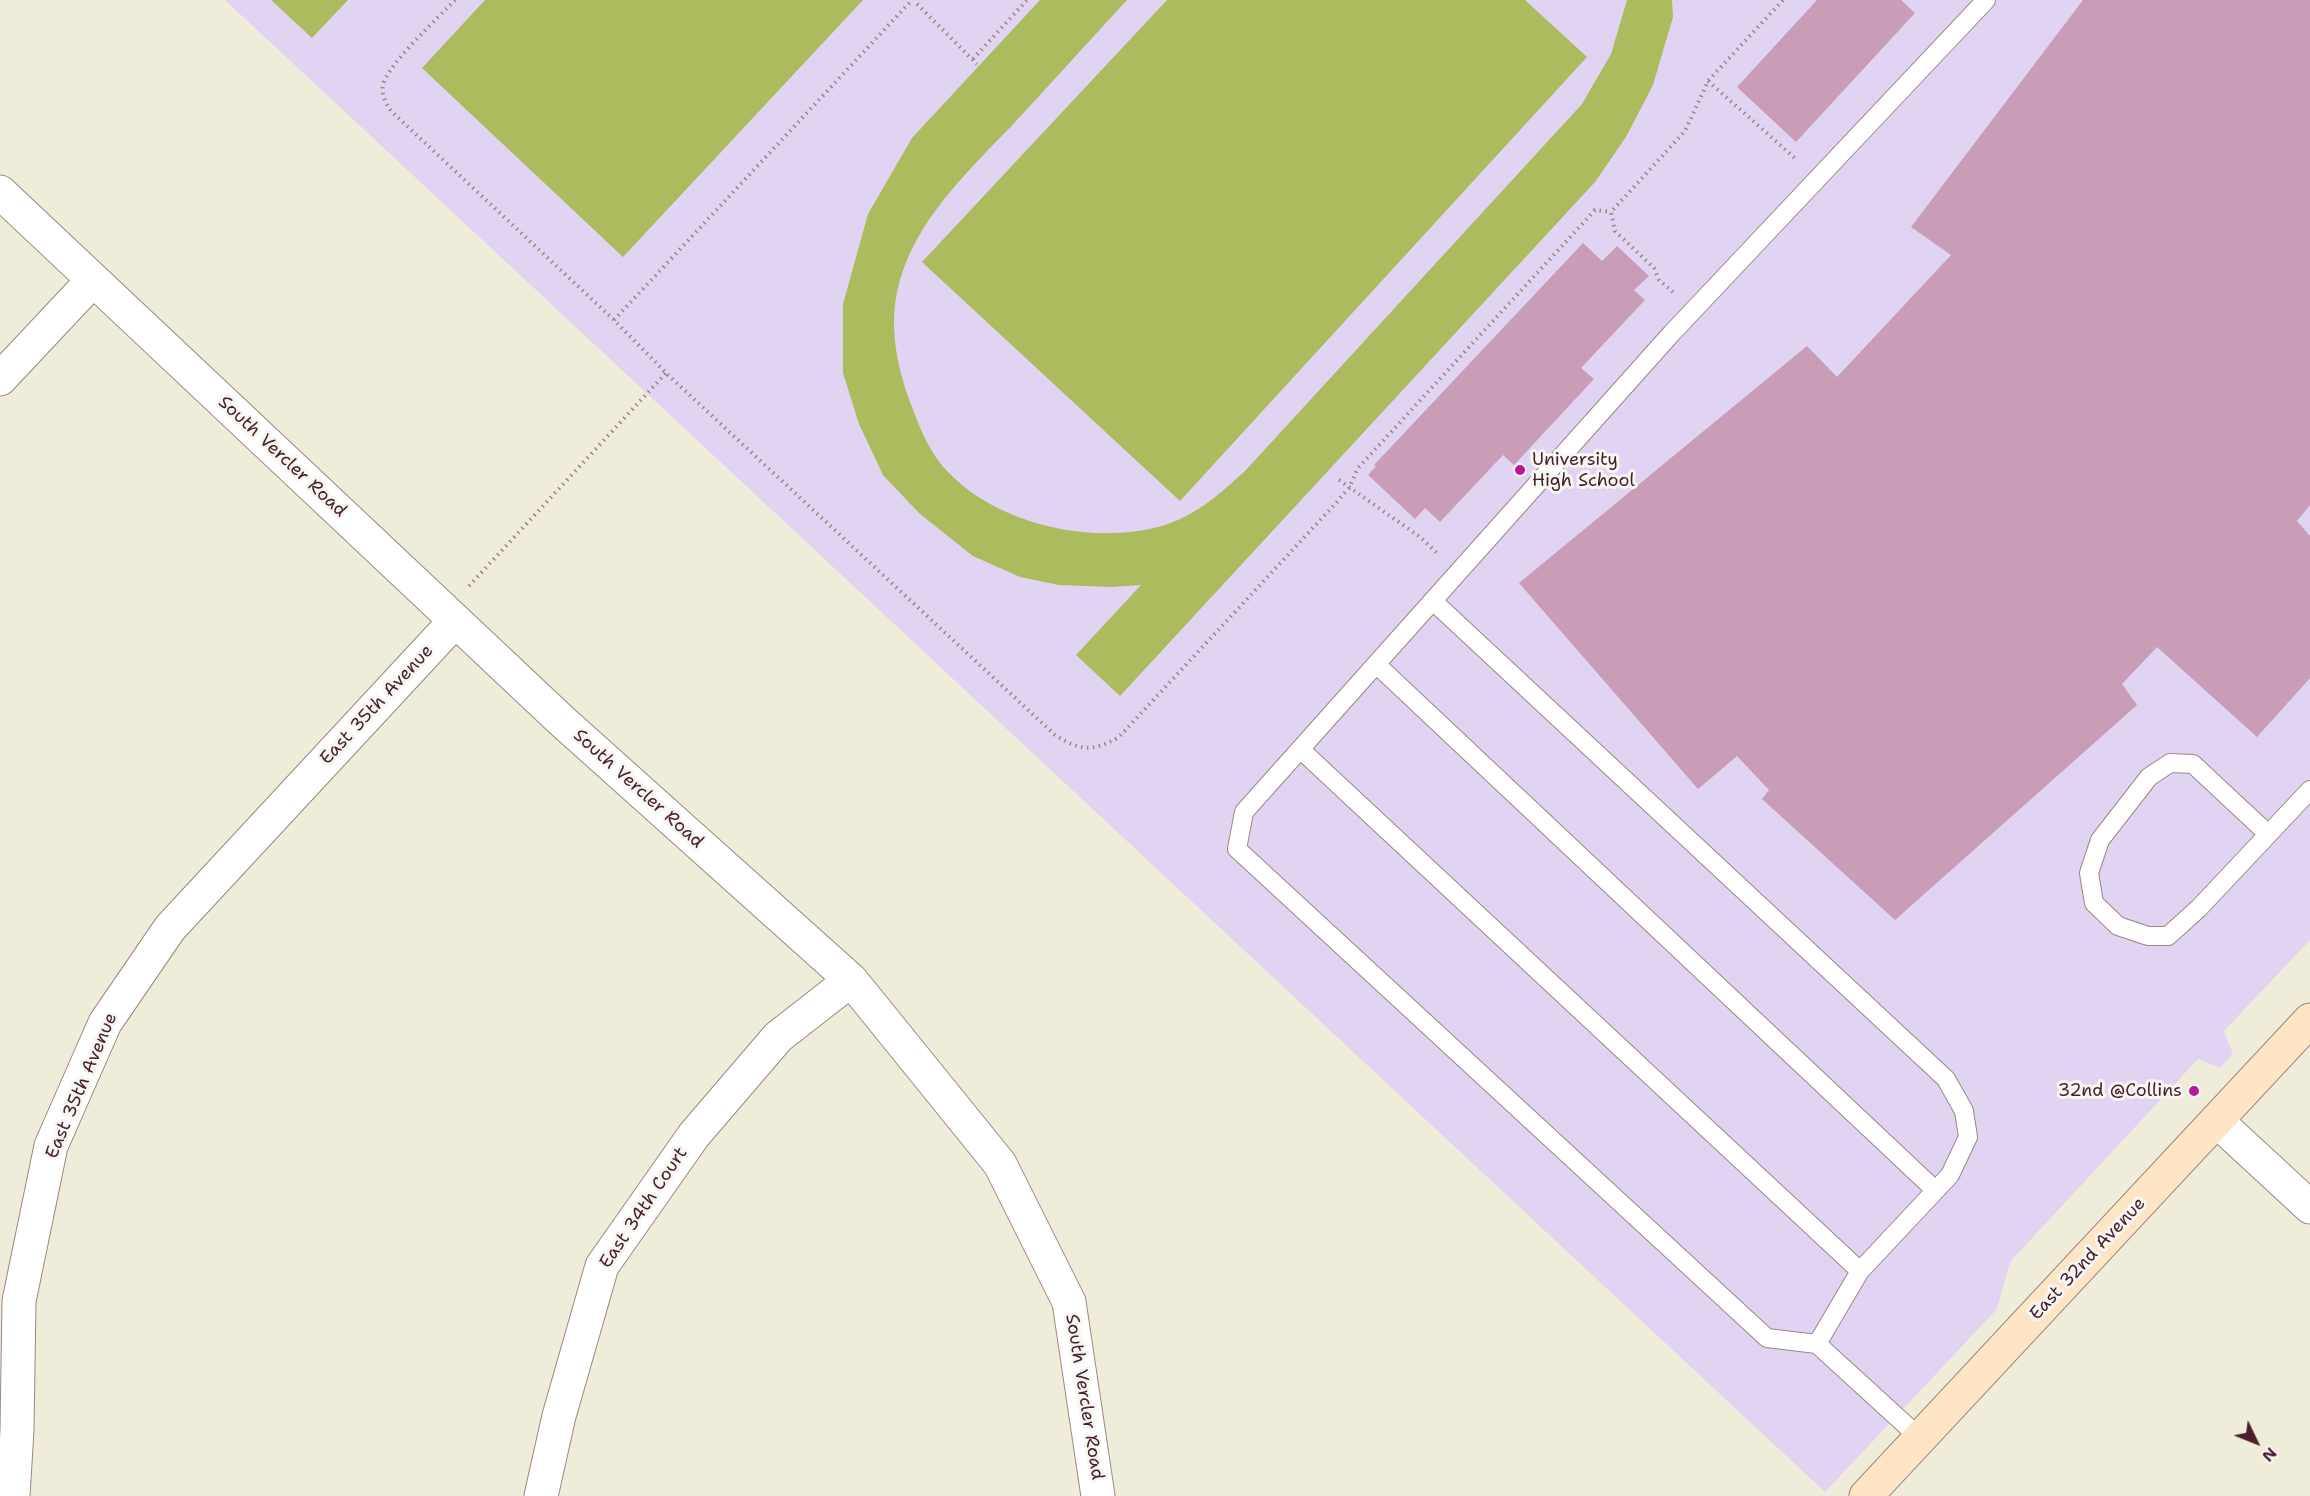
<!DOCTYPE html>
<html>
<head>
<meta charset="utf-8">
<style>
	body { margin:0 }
	#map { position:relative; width:2310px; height:1496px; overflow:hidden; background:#f0ecda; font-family:"Shantell Sans",sans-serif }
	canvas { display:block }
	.north { position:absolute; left:2226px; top:1412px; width:60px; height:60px; -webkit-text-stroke:4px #f6f6f2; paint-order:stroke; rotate:133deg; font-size:16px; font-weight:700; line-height:24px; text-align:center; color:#4a1f2b }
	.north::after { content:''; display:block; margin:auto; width:21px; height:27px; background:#4a1f2b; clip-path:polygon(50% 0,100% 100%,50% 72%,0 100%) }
</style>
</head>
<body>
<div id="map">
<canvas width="2310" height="1496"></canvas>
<div class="north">N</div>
</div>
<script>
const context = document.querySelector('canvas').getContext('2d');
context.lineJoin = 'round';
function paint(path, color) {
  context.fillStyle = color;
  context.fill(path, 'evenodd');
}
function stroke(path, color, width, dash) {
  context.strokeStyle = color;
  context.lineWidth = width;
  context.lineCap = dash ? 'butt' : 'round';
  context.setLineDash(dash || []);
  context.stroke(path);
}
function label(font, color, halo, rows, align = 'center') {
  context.font = font + ' "Shantell Sans",sans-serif';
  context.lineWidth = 6;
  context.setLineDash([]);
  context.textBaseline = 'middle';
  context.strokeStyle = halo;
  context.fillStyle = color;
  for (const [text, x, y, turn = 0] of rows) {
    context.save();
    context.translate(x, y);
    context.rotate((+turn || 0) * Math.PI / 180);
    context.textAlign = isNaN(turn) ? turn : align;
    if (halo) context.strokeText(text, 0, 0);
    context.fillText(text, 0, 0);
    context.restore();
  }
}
const built = new Path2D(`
	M 225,0 L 2310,0 L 2310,940 L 2224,1031 L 2233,1054 L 2220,1068 L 2198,1059 L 2010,1262 L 1997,1309 L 1825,1492 Z`);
const green = new Path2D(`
	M 271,0 L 348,0 L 312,38 Z
	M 485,0 L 863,0 L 623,257 L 422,68 Z
	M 1040,0 L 1127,0 C 1090,40 1054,80 1017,120 C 970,170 912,221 897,292 C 889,330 898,371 912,407 C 921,431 930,454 949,473 C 1000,526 1098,547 1168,524 C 1199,513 1222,492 1245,471 L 1582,104 L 1611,54 L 1627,0 L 1672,0 L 1673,17 L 1653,85 L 1626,137 L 1595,182 L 1120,696 L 1076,655 L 1141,585 L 1111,587 L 1059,585 L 1020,577 L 973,556 L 920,514 L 883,475 L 859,424 L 843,373 L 843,304 L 868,214 L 912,138 Z
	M 1167,0 L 1525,0 L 1587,57 L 1180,501 L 922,262 Z`);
const building = new Path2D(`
	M 1817,0 L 1901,0 L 1915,13 L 1796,142 L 1737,87 Z
	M 2083,0 L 2310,0 L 2310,505 L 2297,521 L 2310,536 L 2310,678 L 2257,737 L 2157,647 L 2122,684 L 2137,705 L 1895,920 L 1762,799 L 1769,790 L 1737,756 L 1698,789 L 1519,583 L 1807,346 L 1837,377 L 1951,255 L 1911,227 Z
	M 1583,243 L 1602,261 L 1617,246 L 1649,276 L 1634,290 L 1645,300 L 1581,368 L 1594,379 L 1514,465 L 1503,455 L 1440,522 L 1425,508 L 1415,519 L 1368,475 L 1376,466 L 1374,465 Z`);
const path = new Path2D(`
	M 455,0 C 439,17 387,65 383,85 C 381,95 386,103 391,111 L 614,320 L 666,373 L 1055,735 C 1080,751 1093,752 1119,737 L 1337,502 L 1349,488 L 1358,468 L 1595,210 L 1611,212
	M 917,4 L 977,64
	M 973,59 L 1027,0
	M 1708,81 L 1797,160
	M 1673,292 L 1659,280 L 1654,268 L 1615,231 L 1611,212 L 1685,131 L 1708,81 L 1783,0
	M 614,320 L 912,0
	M 1339,480 L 1420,537 L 1438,554
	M 469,586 L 666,373`);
const service = new Path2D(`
	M 1433,601 L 1946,1079 L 1964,1111 L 1968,1137 L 1950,1175 L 1860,1271 L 1817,1344
	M 1376,664 L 1935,1190
	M 1300,749 L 1860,1271
	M 2268,834 L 2193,764 L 2170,763 L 2149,777 L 2100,840 L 2089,873 L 2094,903 L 2118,926 L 2148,936 L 2168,936 L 2199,908 L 2310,790
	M 1920,1438 L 1817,1344 L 1767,1338 L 1237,849 L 1244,812 L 1671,334 L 1986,0`);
const minor = new Path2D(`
	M 0,192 L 562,721 L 851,980 L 1000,1164 L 1069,1302 L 1098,1496
	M 0,379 L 93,280
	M 2217,1121 L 2310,1207
	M 13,1496 L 17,1430 L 19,1301 L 51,1146 L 105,1023 L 170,928 L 455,621
	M 541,1496 L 559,1416 L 602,1266 L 694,1135 L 778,1037 L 851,980`);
const secondary = new Path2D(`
	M 1866,1496 L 2310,1020`);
const markers = [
	[1520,470,6,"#b5179e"],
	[2194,1091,6,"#b5179e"]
];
const streetNames = [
	["South Vercler Road",282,457,43],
	["East 35th Avenue",377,705,-47],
	["South Vercler Road",638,789,42],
	["East 35th Avenue",82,1086,-67],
	["East 34th Court",644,1208,-56],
	["East 32nd Avenue",2088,1259,-47],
	["South Vercler Road",1084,1397,81]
];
const poiNames = [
	["University",1532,460],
	["High School",1532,481],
	["32nd @Collins",2182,1091,"right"]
];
paint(built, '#e1d4f3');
paint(green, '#acbb5e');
paint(building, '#c99cb7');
stroke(service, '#9d8682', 20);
stroke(minor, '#9d8682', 35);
stroke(secondary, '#9d8682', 35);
stroke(path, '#9d8682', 4, [1.5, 4.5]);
stroke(service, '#fff', 18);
stroke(minor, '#fff', 33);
stroke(secondary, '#fee5c5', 33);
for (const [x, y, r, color] of markers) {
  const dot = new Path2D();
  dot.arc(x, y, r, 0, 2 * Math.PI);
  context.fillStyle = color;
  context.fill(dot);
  stroke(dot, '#f6f6f2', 2);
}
label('18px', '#4a1f2b', '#f6f6f2', streetNames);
label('18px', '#4a1f2b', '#f6f6f2', poiNames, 'left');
</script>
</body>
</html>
